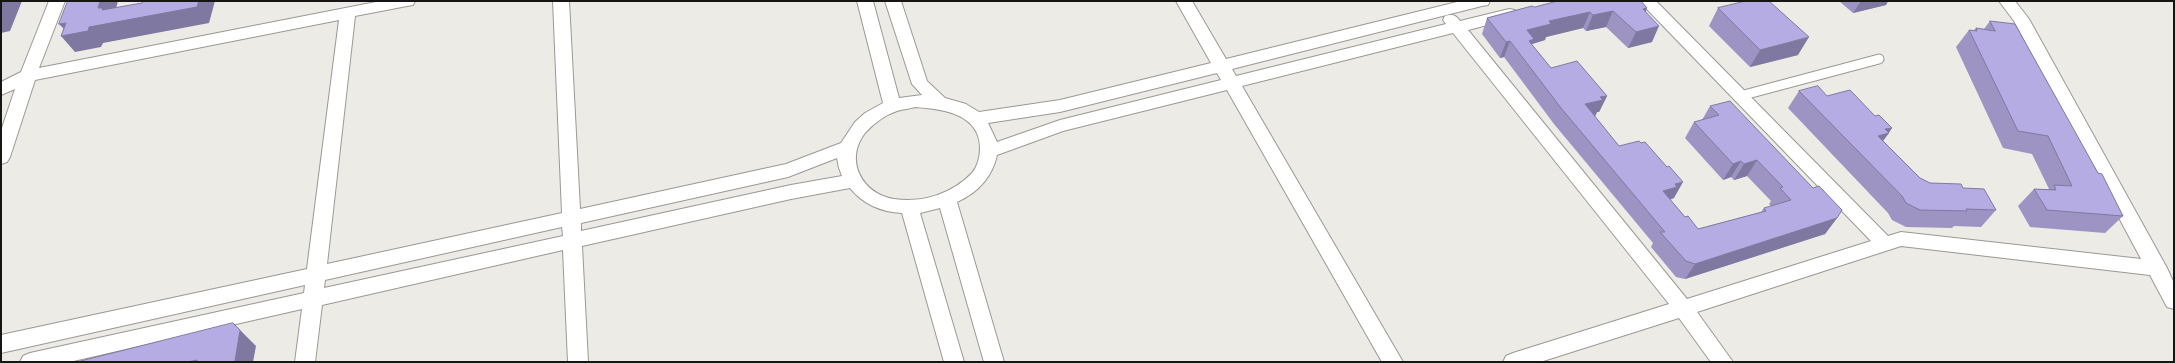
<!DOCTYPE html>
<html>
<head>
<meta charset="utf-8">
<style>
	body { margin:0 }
	#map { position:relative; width:2175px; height:363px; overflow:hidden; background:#edebe5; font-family:Helvetica,sans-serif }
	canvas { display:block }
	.frame { position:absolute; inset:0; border:2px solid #161513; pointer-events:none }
</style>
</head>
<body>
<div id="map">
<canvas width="2175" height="363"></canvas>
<div class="frame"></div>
</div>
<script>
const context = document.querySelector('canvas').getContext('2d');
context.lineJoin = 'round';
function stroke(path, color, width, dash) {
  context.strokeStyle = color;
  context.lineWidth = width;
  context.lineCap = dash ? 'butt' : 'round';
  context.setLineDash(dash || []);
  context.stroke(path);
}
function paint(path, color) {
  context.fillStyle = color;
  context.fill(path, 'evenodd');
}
const service = new Path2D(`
	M 1740,96 L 1879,59`);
const minor = new Path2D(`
	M 49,1 L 65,1 L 39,68 L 381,1 L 415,1 L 413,5 L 407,6 L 355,16 L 327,264 L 562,213 L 553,1 L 569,1 L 580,209 L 786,164 L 841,143 L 855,122 L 865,113 L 883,103 L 857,1 L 873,1 L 899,98 L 922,95 L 912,84 L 885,1 L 901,1 L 927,81 L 945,98 L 966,104 L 979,112 L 1060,100 L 1211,63 L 1176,1 L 1192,1 L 1226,59 L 1461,1 L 1490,1 L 1488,5 L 1482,6 L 1232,69 L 1236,76 L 1446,24 L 1443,20 L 1445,16 C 1452,14 1456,15 1460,21 L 1509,9 L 1515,10 L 1517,14 L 1515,18 L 1468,30 L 1687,299 L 1871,241 L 1639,1 L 1656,1 L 1888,236 L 1901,232 L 2141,259 L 2014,21 L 1999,1 L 2015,1 L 2029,19 L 2167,268 L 2174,283 L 2174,309 L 2167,307 L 2150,275 L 1901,246 L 1697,312 L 1733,362 L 1711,362 L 1679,318 L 1540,362 L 1503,362 L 1506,356 L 1513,353 L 1669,304 L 1453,33 L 1242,86 L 1403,362 L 1382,362 L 1227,90 L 1063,131 L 997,155 C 992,178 977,193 957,202 L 1004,362 L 984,362 L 940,208 L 920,213 L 964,362 L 944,362 L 902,213 C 881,212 863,204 850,188 L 791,199 L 582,246 L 588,362 L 568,362 L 563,250 L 322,305 L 315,362 L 295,362 L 302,309 L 69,362 L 20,362 L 23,356 L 30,353 L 304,293 L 305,285 L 1,353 L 1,335 L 307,269 L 339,20 L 35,80 L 10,157 L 7,162 L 1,164 L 1,131 L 15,89 L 1,95 L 1,82 L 21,72 ZM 1217,73 L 1221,80 L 1060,120 L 997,142 L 988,123 L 1060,112 ZM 915,107 C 941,109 979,113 980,147 C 980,156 978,166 972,173 C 952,194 923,203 894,199 C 862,194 844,160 865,133 C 873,124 885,115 897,111 C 903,109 909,109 915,107 ZM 837,158 L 839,168 L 842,176 L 791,185 L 581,231 L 581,223 L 788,177 ZM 562,227 L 563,236 L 324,288 L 325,280 Z`);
const wall = new Path2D(`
	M 1839,1 L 1888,1 L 1886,5 L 1853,13 Z
	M 1534,7 L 1647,8 L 1646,11 L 1652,42 L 1628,48 L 1606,27 L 1586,31 L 1583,28 L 1546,37 L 1545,40 L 1532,44 L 1532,45 L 1551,68 L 1607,96 L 1599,112 L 1597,112 L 1595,117 L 1619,146 L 1674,198 L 1670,200 L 1685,217 L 1698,229 L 1761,212 L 1764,208 L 1771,206 L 1769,204 L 1771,201 L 1747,176 L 1734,180 L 1731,177 L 1723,180 L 1685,138 L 1694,122 L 1702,120 L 1710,106 L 1837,218 L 1825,234 L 1685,279 L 1676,277 L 1651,247 L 1653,243 L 1554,124 L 1504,57 L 1500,58 L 1482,34 L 1487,18 Z
	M 1718,8 L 1798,55 L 1750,67 L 1709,26 Z
	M 1990,21 L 2098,173 L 2123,216 L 2105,233 L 2030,227 L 2018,206 L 2034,189 L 2049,189 L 2032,154 L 2003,148 L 1956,47 L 1969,30 L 1974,30 L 1976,28 L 1984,29 Z
	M 1799,91 L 1827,96 L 1892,128 L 1883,141 L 1920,178 L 1930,183 L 1963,188 L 1996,210 L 1981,227 L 1954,226 L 1952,228 L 1906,227 L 1892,220 L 1888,213 L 1788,108 Z`);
const shadedWall = new Path2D(`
	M 1,1 L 22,1 L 10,31 L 1,33 Z
	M 100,1 L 118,1 L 113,20 L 199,1 L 215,1 L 209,23 L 103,43 L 101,47 L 75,52 L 61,36 L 69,34 L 59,24 L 66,23 L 89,27 L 98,8 Z
	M 1861,1 L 1888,1 L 1886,5 L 1853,13 Z
	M 1647,8 L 1640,24 L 1643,9 Z
	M 1613,11 L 1606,27 L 1586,31 L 1593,15 Z
	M 1590,12 L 1583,28 L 1546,37 L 1545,40 L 1532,44 L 1528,56 L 1527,30 L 1549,21 Z
	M 1659,26 L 1652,42 L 1628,48 L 1636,32 Z
	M 1809,37 L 1798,55 L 1750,67 L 1760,50 Z
	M 1510,41 L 1504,57 L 1500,58 L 1506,42 Z
	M 1607,96 L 1599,112 L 1597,112 L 1595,116 L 1577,120 L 1585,104 L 1600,97 Z
	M 1892,128 L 1888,134 L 1889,133 L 1876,150 L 1878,136 L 1885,129 Z
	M 1757,160 L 1747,176 L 1734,180 L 1744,164 Z
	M 1741,161 L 1731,177 L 1723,180 L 1733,164 Z
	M 1683,182 L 1674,198 L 1670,199 L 1668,203 L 1663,191 L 1675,184 Z
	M 1837,218 L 1825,234 L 1685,279 L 1695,264 Z
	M 240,330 L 256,346 L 253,362 L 231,362 Z
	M 197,360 L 200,362 L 188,362 Z`);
const building = new Path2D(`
	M 68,1 L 100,1 L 98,8 L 103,8 L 102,10 L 142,3 L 143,1 L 199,1 L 197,7 L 89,27 L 88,31 L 61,36 L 66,23 L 59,24 Z
	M 1558,1 L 1641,1 L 1647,8 L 1643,9 L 1659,26 L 1636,32 L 1613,11 L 1593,15 L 1590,12 L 1549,21 L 1551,24 L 1527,30 L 1534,39 L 1529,41 L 1551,68 L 1577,61 L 1607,96 L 1600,97 L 1603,100 L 1585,104 L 1619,146 L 1639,141 L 1641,143 L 1645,142 L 1667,167 L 1669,166 L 1683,182 L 1675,184 L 1677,187 L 1663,191 L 1685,217 L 1688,216 L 1698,229 L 1766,211 L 1764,208 L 1791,200 L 1780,188 L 1783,187 L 1757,160 L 1744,164 L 1741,161 L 1733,164 L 1694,122 L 1719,115 L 1710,106 L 1730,101 L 1813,188 L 1819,186 L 1842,210 L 1837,218 L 1695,264 L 1686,261 L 1660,232 L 1665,232 L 1561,108 L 1510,41 L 1506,42 L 1487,18 L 1532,6 L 1534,7 Z
	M 1746,1 L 1769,1 L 1809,37 L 1760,50 L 1718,8 Z
	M 1990,21 L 2015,24 L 2098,173 L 2102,174 L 2123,216 L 2047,210 L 2034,189 L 2056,190 L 2054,185 L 2072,186 L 2048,136 L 2018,131 L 1969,30 L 1977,31 L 1976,28 L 1995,31 Z
	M 1818,86 L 1827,96 L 1850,90 L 1875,116 L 1879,115 L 1892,128 L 1885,129 L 1889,133 L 1878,136 L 1920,178 L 1930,183 L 1961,184 L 1963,188 L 1984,189 L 1996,210 L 1966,209 L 1967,211 L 1920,210 L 1906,203 L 1902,196 L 1799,91 Z
	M 233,323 L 240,330 L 235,361 L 231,362 L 197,362 L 197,360 L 188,362 L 77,362 Z`);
stroke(service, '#9a9993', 11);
stroke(minor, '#9a9993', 2);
stroke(service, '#fff', 9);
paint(minor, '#fff');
paint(wall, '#9d94c4');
paint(shadedWall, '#7f78a0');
paint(building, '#b6ace4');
stroke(building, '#7f78a0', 1);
</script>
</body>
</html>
